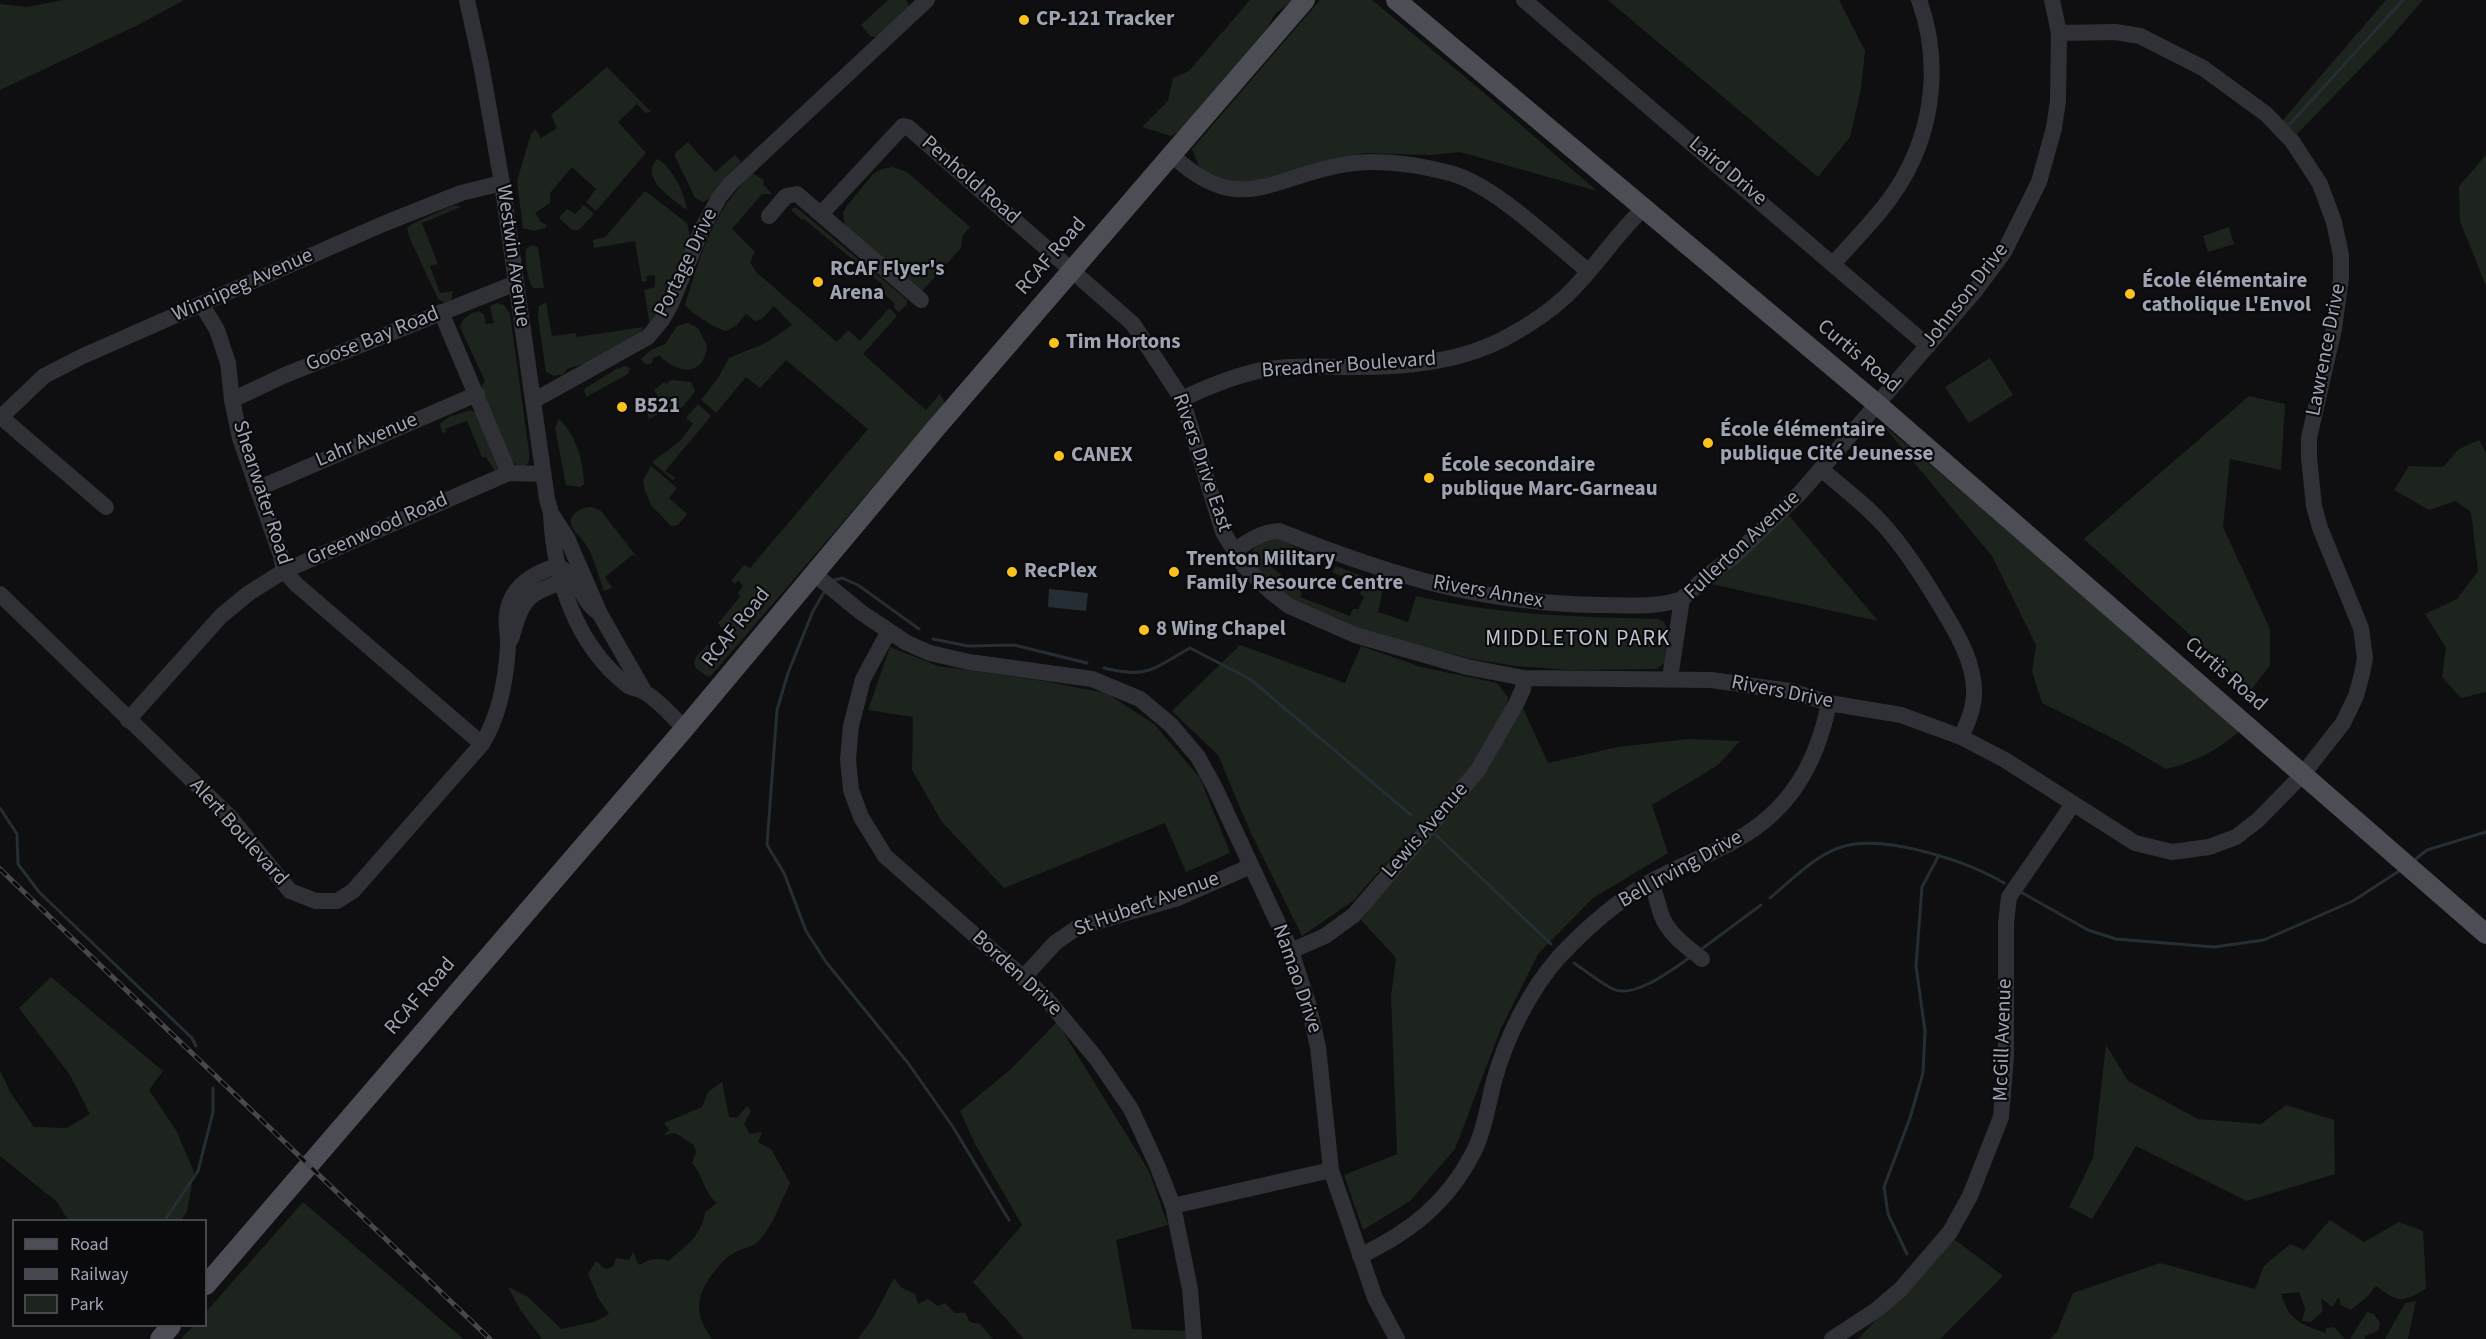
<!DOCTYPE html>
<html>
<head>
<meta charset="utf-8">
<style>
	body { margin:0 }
	#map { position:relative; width:2486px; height:1339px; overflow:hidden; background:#0f0f11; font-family:"Source Sans 3",sans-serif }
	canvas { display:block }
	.legend { position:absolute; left:12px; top:1219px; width:195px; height:108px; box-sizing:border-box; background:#0a0a0c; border:2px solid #46484f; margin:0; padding:8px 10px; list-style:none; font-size:18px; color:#9fa4b3 }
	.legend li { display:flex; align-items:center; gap:12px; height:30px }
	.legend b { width:30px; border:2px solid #46484f }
</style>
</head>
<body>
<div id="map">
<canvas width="2486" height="1339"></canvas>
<ul class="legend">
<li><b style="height:8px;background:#4c4d55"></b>Road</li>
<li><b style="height:8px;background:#47484f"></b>Railway</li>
<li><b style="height:16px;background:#1c241d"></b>Park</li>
</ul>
</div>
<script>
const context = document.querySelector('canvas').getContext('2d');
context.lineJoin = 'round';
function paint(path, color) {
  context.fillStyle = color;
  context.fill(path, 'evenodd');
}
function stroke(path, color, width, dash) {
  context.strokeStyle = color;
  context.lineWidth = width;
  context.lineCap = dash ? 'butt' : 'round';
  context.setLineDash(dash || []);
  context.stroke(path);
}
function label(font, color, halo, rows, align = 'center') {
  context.font = font + ' "Source Sans 3",sans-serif';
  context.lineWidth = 4.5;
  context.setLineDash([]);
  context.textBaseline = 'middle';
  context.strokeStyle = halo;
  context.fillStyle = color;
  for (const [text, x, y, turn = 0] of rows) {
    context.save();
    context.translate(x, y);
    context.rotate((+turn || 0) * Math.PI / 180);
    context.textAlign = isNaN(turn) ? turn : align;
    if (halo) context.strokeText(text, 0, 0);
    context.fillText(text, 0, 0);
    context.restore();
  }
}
const green = new Path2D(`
	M 63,0 L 184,0 L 140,24 L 0,90 L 0,4 L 27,7 Z
	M 888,0 L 906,0 L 909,6 L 877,37 L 870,36 L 861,25 Z
	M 1250,0 L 1293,0 L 1275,14 L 1267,28 L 1177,133 L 1171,136 L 1142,127 L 1168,101 L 1173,78 L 1189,71 Z
	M 1320,0 L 1372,0 L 1476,86 L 1597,191 L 1460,152 L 1430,155 L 1365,153 L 1341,157 L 1259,180 L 1234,183 L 1201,171 L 1192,149 Z
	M 1608,0 L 1839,0 L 1865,51 L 1861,89 L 1850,137 L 1818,177 Z
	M 2386,0 L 2423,0 L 2390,38 L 2297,134 L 2282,121 Z
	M 607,67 L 651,112 L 645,113 L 637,104 L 618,122 L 646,153 L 596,211 L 586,202 L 596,189 L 572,167 L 550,193 L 550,203 L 535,213 L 541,222 L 547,225 L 545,228 L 534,231 L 523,228 L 517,181 L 531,134 L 535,129 L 541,138 L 557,128 L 551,115 Z
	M 688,142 L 715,172 L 735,155 L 741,162 L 714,189 L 711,197 L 704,202 L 695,198 L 674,154 Z
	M 2486,155 L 2486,286 L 2460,221 L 2459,186 Z
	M 657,159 C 672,166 685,194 687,210 C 673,199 639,179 657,159 Z
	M 893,167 L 907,172 L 970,227 L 963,235 L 961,248 L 923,290 L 915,288 L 845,228 L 843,213 L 847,206 L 873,174 L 882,169 Z
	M 752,173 L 764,180 L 763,184 L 772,194 L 762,194 L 732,229 L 755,252 L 750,262 L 756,272 L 837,342 L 848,330 L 860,341 L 889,308 L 897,316 L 863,354 L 926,410 L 940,394 L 945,403 L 710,677 C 688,667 691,659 708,645 L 717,652 L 730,639 L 718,623 L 740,597 L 738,593 L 743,586 L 738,580 L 735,584 L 731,581 L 744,565 L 750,568 L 868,429 L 786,360 L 760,388 L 746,377 L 716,413 L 701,400 L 718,378 L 729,358 L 766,343 L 792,325 L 774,306 L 762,319 L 755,321 L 746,314 L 736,326 L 726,331 C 716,329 691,313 685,305 C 703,248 710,218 752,173 Z
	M 645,191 L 687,223 L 690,237 L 664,301 L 650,325 L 644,290 L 655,287 L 655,275 L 646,276 L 647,281 L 642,282 L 635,241 L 594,248 L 593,240 L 605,237 Z
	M 454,205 L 461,207 L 422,223 L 438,264 L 430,266 L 440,293 L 453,291 L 452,298 L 447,304 L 438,299 L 410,239 L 407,228 L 412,224 Z
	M 584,205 L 594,214 L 579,230 L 572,230 L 559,218 L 567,209 L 575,214 Z
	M 793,208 L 797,208 L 907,300 L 907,304 L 899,312 L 893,307 L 895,304 L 880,290 L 883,285 L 804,219 L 802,220 L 791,210 Z
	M 2229,227 L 2234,244 L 2208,252 L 2203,236 Z
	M 532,245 L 538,247 L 544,288 L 533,288 C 527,279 525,260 526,249 Z
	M 546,302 L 552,336 L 576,333 L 577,337 L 644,327 C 628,352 594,360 567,369 L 564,374 L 554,376 L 546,372 L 538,318 L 539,306 Z
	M 497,303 L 504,305 L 510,314 L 529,452 L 529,461 L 526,466 L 516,465 L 513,462 L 483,393 L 482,385 L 485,381 L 460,327 C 463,317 469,314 479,311 L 484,315 L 486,324 L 494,323 L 490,306 Z
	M 688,323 L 698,328 L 707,346 C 703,379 676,373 659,355 L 652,359 L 653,362 L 650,364 L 645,364 L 641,359 L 651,350 L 665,344 L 677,326 Z
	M 1990,358 L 2013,395 L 1969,423 L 1945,387 Z
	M 626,366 L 630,369 L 628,374 L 586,397 L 584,389 L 616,369 Z
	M 671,380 L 691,382 L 695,390 L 694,393 L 679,411 L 671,406 L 649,419 L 647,412 L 662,403 L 654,390 L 664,382 L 666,384 Z
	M 2249,396 L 2285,404 L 2281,470 L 2230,459 L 2223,527 L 2270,629 L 2270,665 L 2251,690 L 2084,539 Z
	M 698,404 L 711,416 L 665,471 L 675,478 L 673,480 L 652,462 L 680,441 L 693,424 L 686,418 Z
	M 470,410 L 476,413 L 500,469 L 495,471 L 486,457 L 482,457 L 467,421 L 445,429 L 446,432 L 442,433 L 440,424 L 449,417 Z
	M 559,419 C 575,433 584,462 584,484 L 580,487 L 566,485 L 555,428 Z
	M 1881,423 L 2242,729 C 2218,750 2196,762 2166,769 L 2120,742 L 2042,703 L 2032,671 L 2036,645 L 1992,556 Z
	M 2479,440 L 2486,453 L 2486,692 L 2461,698 L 2442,677 L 2446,648 L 2425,614 L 2457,599 L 2478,571 L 2471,512 L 2455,501 L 2429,510 L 2394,490 L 2409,466 L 2443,467 L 2459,449 Z
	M 651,466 L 677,488 L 669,498 L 687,514 L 678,525 L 671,526 L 651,505 L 645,491 L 643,480 Z
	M 592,507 L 601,511 L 641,562 L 634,555 L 631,556 L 605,577 L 612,588 L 604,591 C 598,576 594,555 584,542 C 580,536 571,529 571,523 C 570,512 583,507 592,507 Z
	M 1787,513 L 1878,621 L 1711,584 Z
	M 1278,539 L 1315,556 L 1304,567 L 1283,550 L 1270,566 L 1300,590 L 1302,594 L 1300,597 L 1350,616 L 1353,609 L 1358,609 L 1364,597 L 1360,594 L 1363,586 L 1332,572 L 1336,566 L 1384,584 L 1378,612 L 1408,622 L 1416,596 C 1496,615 1576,617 1658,619 L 1664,622 L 1667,628 L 1665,662 L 1657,669 L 1568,670 L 1516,666 L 1472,659 L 1394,639 L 1333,620 L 1307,608 L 1285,594 L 1251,564 C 1247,546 1263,542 1278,539 Z
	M 1240,645 L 1345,683 L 1361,646 L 1421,667 L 1497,683 L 1508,697 L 1505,710 L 1474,763 L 1353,901 L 1302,936 L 1250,831 L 1218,755 L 1172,711 Z
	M 890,647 L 938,666 L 1043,681 L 1106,693 L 1154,724 L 1200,778 L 1230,853 L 1186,872 L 1165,823 L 1004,888 L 942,822 L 912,770 L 913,717 L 868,710 Z
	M 1523,708 L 1548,763 L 1618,747 L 1689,739 L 1740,741 L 1718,765 L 1652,805 L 1668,853 L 1593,898 L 1538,954 L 1501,1028 L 1455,1149 L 1410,1201 L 1363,1230 L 1344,1175 L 1397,1154 L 1391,996 L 1396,958 L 1361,920 Z
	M 51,977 L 163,1071 L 149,1090 L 177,1132 L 194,1172 L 187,1212 L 181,1220 L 68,1220 L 57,1202 L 0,1156 L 0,1070 L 10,1092 L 34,1127 L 67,1128 L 90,1114 L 70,1075 L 19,1008 Z
	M 1057,1022 L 1149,1171 L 1168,1225 L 1116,1240 L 1132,1329 L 1188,1331 L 1187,1339 L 1024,1339 L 973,1282 L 1022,1225 L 975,1144 L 960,1111 L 1011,1069 Z
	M 2106,1045 L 2128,1081 L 2198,1119 L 2261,1124 L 2286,1105 L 2334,1120 L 2335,1174 L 2247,1201 L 2136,1146 L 2092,1219 L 2069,1207 L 2093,1158 Z
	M 722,1082 L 729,1117 L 737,1118 L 747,1106 L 751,1111 L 744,1124 L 750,1134 L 762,1132 L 758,1142 L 771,1149 L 790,1183 C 781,1202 773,1225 759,1241 C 754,1247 742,1248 734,1253 C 726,1257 720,1264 714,1272 C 695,1296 694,1313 712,1339 L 542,1339 L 521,1311 L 508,1287 L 528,1297 L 561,1329 L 594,1322 L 609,1314 L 598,1298 L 588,1274 L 596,1261 L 605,1269 L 613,1267 L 616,1258 L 629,1260 L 633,1252 L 639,1265 C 649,1260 657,1256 668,1261 C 685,1247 702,1236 705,1212 L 717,1203 C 703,1191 704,1177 692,1163 L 696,1152 L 694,1145 L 675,1133 L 664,1135 L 669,1130 L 664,1123 L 702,1107 L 708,1092 Z
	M 303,1202 L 459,1335 L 463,1339 L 181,1339 L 193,1326 L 206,1326 L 206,1312 Z
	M 2330,1220 L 2364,1242 L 2399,1222 L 2423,1231 L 2426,1289 C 2400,1303 2399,1303 2376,1286 L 2368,1296 L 2351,1310 L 2341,1305 L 2339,1297 L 2332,1307 L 2321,1298 L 2323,1311 L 2311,1322 L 2302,1321 L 2305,1309 L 2299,1292 L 2281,1294 C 2290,1322 2301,1324 2326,1333 L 2326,1328 L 2334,1327 L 2345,1339 L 2050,1339 L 2057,1332 L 2073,1293 L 2160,1263 L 2255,1289 L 2264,1266 L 2290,1244 L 2304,1250 Z
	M 1954,1239 L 2003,1276 L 1940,1339 L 1858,1339 Z
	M 894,1278 L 902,1288 L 915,1294 L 918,1304 L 928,1299 L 938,1306 L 945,1303 L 955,1313 L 965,1313 L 970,1322 L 980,1324 L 993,1339 L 858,1339 L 873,1318 Z
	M 2416,1301 L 2408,1339 L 2385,1339 L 2405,1303 Z
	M 2367,1312 L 2374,1314 L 2380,1323 L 2378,1331 L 2365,1336 L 2365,1339 L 2350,1339 Z`);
const water = new Path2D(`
	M 1049,589 L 1088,593 L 1086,611 L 1048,607 Z`);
const stream = new Path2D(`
	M 2290,124 L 2403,0
	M 831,581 L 842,578 L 858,585 L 919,629
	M 826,589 L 813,611 L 788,673 L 777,710 L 767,845 L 784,873 L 806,931 L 826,962 L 908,1063 L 953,1127 L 1009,1220
	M 933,639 L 968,646 L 1014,645 L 1087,663
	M 1104,668 C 1148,679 1152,669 1190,648 L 1250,679 L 1411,815
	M 0,808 L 17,834 L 18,864 L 39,892 L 192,1038 L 196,1046
	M 1436,835 L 1551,944
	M 2412,862 L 2427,850 L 2486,832
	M 2019,891 L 2088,930 L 2116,939 L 2214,947 L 2264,940 L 2353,901 L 2402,869
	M 1770,898 C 1793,879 1817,853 1845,846 C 1887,835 1967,861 2004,883
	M 1703,948 L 1761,905
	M 1574,963 C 1586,971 1599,982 1613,989 C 1634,999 1672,970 1689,958
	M 165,1220 L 198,1171 L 213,1112 L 213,1088
	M 1907,1254 L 1888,1214 L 1884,1187 L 1910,1118 L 1923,1073 L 1925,1031 L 1916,966 L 1922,887 L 1939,855`);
const minor = new Path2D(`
	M 467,0 L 481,64 L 502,183 L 547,499 L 551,513 L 567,538 L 600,614 L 644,691
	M 1524,0 L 1928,346
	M 1172,155 C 1238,217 1268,179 1341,165 C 1376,158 1416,164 1450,173 C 1495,185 1552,242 1588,271
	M 821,214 L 903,126 L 908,127 L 1133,324 L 1182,399 L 1223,532 L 1244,566 L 1272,593 L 1289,606 L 1355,635 L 1467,667 L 1524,678 L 1711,680 L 1790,691 L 1829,703 L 1901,715 L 1961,737 L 2005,760 L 2135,843 L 2172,852 L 2209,847 L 2236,837 L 2258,820 L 2303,774 L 2343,723 L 2356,696 L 2362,674 L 2365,658 L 2361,628 L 2320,528 L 2314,506 L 2309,458 L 2309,438 L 2334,329 L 2341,278 L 2341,255 L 2334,222 L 2320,184 L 2292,141 L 2266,114 L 2203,68 L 2140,36 L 2115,32 L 2059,33
	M 769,216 L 786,196 L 797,194 L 921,300
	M 1834,263 C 1857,237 1883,212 1901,182 C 1934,127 1941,60 1919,0
	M 202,305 L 217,330 L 228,363 L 232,400 L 240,438 L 281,556 L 284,571 L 297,585 L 482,744
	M 441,312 L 509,473
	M 1182,399 C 1209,386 1238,374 1268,369 C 1297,365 1325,367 1354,367 C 1406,367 1463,362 1509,336 C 1529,325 1549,312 1565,297 C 1594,270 1615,235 1644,208
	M 232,400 L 285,375 L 516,283
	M 533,401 L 648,337 L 662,320 L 671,304 L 702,229 L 720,196 L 731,183 L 927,0
	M 1,417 L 106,507
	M 0,418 L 44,376 L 83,356 L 383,224 L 461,193 L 502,183
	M 1821,469 C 1844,489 1869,507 1888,530 C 1911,557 1929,587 1947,617 C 1960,639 1973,663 1974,689 C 1975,706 1968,722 1961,737
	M 257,489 L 477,394
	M 551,514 C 554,577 575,644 627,685 C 632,689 639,688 644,692 C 659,700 672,717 685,728
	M 1234,551 C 1249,541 1261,532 1279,531 C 1389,575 1482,604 1601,605 C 1629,605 1655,608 1682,599
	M 813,573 L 862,613 L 907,643 L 930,653 L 969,662 L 1092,679 L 1140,699 L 1171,725 L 1198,757 L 1214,786 L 1291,951 L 1308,1003 L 1318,1047 L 1331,1170 L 1375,1298 L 1397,1339
	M 0,594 L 230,817 L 290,891 L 316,901 L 337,901 L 353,891 L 482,744 C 500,715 506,680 508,646 C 509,636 505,625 507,614 C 510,587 533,573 557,566 C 585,580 577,598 600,614
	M 889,631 L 863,679 L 851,726 L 848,759 L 851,790 L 861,817 L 885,856 L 1045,997 L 1096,1058 L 1131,1109 L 1157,1165 L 1173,1206 L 1190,1289 L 1194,1339
	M 511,639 C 516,624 519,606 532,596 C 543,586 558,587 567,575
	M 1670,678 L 1682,599 L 1708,575 L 1733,557 L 1801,492 L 1975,291 L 2004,252 L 2039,182 L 2054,128 L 2058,101 L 2059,33 L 2052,0
	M 128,720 L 221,616 L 249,593 L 284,571 L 509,473 L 541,474
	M 1650,882 C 1656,893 1657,902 1661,914 C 1668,934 1686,946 1702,959
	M 1291,951 L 1325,936 L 1354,915 L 1478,770 L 1516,704 L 1523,689 L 1524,678
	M 1023,978 L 1055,943 L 1078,927 L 1178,898 L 1251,866
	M 1173,1206 L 1331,1170
	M 1360,1256 C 1410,1232 1446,1204 1472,1155 C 1484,1133 1488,1105 1494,1081 C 1506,1038 1529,991 1559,957 C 1586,928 1616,902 1650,882 C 1678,866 1708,856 1736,840 C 1791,810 1817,762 1829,703
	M 1832,1339 L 1875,1311 L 1900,1290 L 1950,1232 L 1970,1196 L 2001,1117 L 2006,1056 L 2006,923 L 2009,897 L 2073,804`);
const major = new Path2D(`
	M 1396,0 L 1877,404 L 2486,934
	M 206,1285 L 685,728 L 936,428 L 1305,0
	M 160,1339 L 171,1326`);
const rail = new Path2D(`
	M 0,869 L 490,1339`);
const markers = [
	[1024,20,6,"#fbc21d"],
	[818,282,6,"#fbc21d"],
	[2130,294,6,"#fbc21d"],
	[1054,343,6,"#fbc21d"],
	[622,407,6,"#fbc21d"],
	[1708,443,6,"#fbc21d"],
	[1059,456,6,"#fbc21d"],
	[1429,478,6,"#fbc21d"],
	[1012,572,6,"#fbc21d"],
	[1174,572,6,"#fbc21d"],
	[1144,630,6,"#fbc21d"]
];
const poiNames = [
	["CP-121 Tracker",1036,20],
	["RCAF Flyer's",830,270],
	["Arena",830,294],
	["École élémentaire",2142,282],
	["catholique L'Envol",2142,306],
	["Tim Hortons",1066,343],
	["B521",634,407],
	["École élémentaire",1720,431],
	["publique Cité Jeunesse",1720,455],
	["CANEX",1071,456],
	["École secondaire",1441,466],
	["publique Marc-Garneau",1441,490],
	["Trenton Military",1186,560],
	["Family Resource Centre",1186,584],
	["RecPlex",1024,572],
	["8 Wing Chapel",1156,630]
];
const streetNames = [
	["Laird Drive",1727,172,40],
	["Penhold Road",970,181,41],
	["Westwin Avenue",512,256,82],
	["RCAF Road",1052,257,-49],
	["Portage Drive",687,263,-64],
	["Winnipeg Avenue",243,286,-24],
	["Johnson Drive",1966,296,-52],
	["Goose Bay Road",373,340,-22],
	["Lawrence Drive",2327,350,-79],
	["Curtis Road",1858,357,40],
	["Breadner Boulevard",1349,366,-4],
	["Lahr Avenue",367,441,-23],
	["Rivers Drive East",1201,463,71],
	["Shearwater Road",261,493,72],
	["Greenwood Road",378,530,-24],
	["Fullerton Avenue",1743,546,-43],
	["Rivers Annex",1488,593,10],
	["RCAF Road",737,628,-51],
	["Curtis Road",2225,675,41],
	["Rivers Drive",1782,693,11],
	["Lewis Avenue",1426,831,-49],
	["Alert Boulevard",238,833,48],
	["Bell Irving Drive",1681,870,-29],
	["St Hubert Avenue",1147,905,-20],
	["Borden Drive",1016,974,43],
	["Namao Drive",1296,979,71],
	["RCAF Road",421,997,-49],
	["McGill Avenue",2004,1040,-88]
];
const neighbourhoodNames = [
	["MIDDLETON PARK",1578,640]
];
paint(green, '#1c241d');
paint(water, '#252d35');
stroke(stream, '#252d35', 3);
stroke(minor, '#303136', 16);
stroke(major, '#4c4d55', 20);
stroke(rail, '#47484f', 5);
stroke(rail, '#0a0a0c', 3, [9]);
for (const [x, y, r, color] of markers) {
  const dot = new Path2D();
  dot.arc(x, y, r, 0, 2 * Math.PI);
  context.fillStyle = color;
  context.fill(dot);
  stroke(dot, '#0a0a0c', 2);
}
label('bold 21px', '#9fa4b3', '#0a0a0c', poiNames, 'left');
label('21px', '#9fa4b3', '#0a0a0c', streetNames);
context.letterSpacing = '1.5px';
label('22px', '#c1c3ce', '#0a0a0c', neighbourhoodNames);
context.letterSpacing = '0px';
</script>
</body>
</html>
